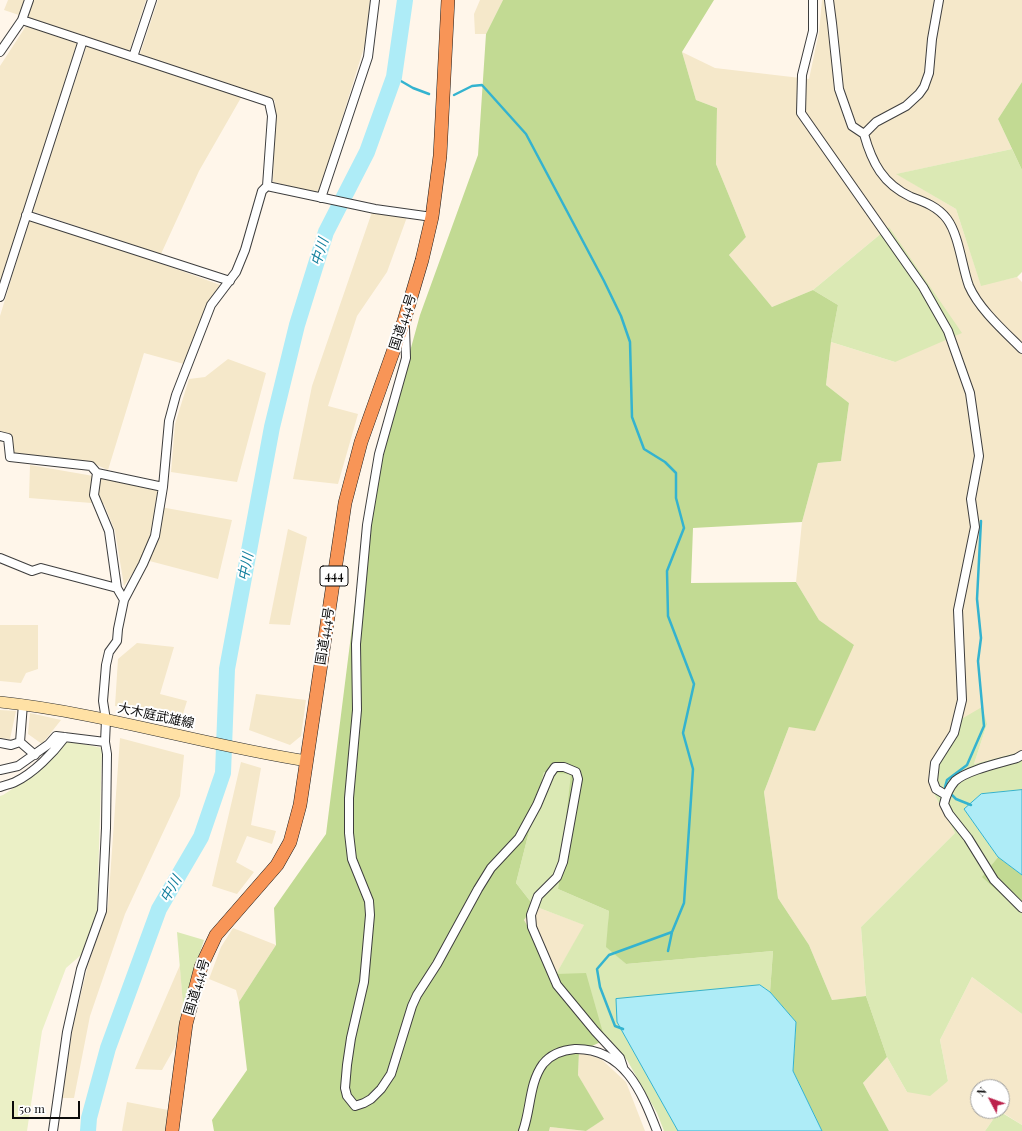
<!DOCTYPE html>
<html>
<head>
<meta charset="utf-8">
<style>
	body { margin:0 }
	#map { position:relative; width:1022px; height:1131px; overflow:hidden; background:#fff6ea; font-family:"Playfair Display",serif }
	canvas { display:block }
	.north { position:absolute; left:970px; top:1079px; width:40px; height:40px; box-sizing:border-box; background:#fff; border:1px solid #9d9d9d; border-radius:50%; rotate:311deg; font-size:11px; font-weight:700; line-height:16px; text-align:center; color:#0b0b0b }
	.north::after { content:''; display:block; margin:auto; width:14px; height:18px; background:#bc224c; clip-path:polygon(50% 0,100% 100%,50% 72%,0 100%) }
	.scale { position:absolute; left:12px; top:1101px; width:68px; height:18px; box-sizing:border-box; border:2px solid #0b0b0b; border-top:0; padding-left:5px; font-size:12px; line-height:14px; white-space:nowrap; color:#0b0b0b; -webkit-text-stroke:3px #fff; paint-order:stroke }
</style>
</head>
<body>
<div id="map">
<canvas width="1022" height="1131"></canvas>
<div class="north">N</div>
<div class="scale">50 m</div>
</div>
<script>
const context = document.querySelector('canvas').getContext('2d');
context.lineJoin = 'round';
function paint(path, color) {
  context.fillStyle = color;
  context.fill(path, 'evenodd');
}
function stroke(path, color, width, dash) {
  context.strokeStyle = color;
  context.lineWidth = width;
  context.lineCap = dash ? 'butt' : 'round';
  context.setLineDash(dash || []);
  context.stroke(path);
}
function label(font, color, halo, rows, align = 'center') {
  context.font = font + ' "Playfair Display","Noto Sans JP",serif';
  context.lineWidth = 4;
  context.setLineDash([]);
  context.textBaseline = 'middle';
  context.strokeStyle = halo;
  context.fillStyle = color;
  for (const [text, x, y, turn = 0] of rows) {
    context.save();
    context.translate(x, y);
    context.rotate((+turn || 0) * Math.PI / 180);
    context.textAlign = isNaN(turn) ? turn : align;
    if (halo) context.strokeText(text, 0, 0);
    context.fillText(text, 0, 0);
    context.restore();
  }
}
const farmland = new Path2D(`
	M 8,0 L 146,0 L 129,52 L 4,10 Z
	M 158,0 L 370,0 L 366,41 L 319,193 L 273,182 L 275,101 L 140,54 Z
	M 480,0 L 503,0 L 486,34 L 475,34 L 474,14 Z
	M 822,0 L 1022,0 L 1022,82 L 998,119 L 1012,149 L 897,174 L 956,209 L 981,285 L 1017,277 L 1022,282 L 1022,755 L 1016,753 L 974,764 L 987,724 L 931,788 L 955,833 L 861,927 L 866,996 L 832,1000 L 809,945 L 778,898 L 764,792 L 789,727 L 854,646 L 819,620 L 796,582 L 802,522 L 818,463 L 841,461 L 849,403 L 826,385 L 831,342 L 895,362 L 889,227 L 813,290 L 772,307 L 729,255 L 746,237 L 716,164 L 717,108 L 696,100 L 682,52 L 715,68 L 809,79 L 819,32 Z
	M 26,26 L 79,42 L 0,289 L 0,66 Z
	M 87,45 L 242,96 L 199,171 L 161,254 L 31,211 Z
	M 372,212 L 407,217 L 387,272 L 357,316 L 328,406 L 358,414 L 338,484 L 293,479 L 312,386 Z
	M 29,220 L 157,262 L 223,286 L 207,303 L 184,364 L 144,353 L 108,470 L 90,462 L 14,453 L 12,435 L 0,431 L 0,316 Z
	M 228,359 L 266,373 L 237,482 L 171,472 L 175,424 L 189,379 L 205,377 Z
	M 30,465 L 105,478 L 158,490 L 155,506 L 232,520 L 218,579 L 142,559 L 124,586 L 115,531 L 104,504 L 29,498 Z
	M 288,529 L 307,537 L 290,625 L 269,624 Z
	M 0,625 L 38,625 L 38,669 L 26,673 L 21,683 L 0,681 Z
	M 137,643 L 174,647 L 160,694 L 187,701 L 182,717 L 115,706 L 118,659 Z
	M 256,694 L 306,700 L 301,736 L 290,745 L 249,730 Z
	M 0,710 L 16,711 L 10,739 L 0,738 Z
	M 30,713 L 61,720 L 42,744 L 28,734 Z
	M 120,738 L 184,755 L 180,796 L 125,914 L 90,1016 L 74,1098 L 62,1098 L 73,1026 L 88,965 L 108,906 Z
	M 241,762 L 261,768 L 251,825 L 276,831 L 272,844 L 247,836 L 236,862 L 254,872 L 237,894 L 212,886 Z
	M 534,906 L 585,925 L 556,974 L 524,920 Z
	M 233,928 L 276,945 L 239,1002 L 236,990 L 209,979 L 221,947 Z
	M 180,965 L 183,1005 L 175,1047 L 162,1070 L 135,1069 Z
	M 972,977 L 1022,1014 L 1022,1125 L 1000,1111 L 1002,1111 L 1002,1087 L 978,1087 L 978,1111 L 999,1111 L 985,1131 L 889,1131 L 863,1083 L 887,1057 L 907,1092 L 948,1081 L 940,1040 Z
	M 579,1052 L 601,1059 L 626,1082 L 645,1131 L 549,1131 L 550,1127 L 586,1131 L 603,1119 L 578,1075 Z
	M 127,1102 L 168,1110 L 165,1131 L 122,1131 Z`);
const green = new Path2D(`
	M 1012,149 L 1022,170 L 1022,272 L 1017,277 L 981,286 L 956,209 L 896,174 Z
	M 889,227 L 962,333 L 895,362 L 831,342 L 838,305 L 813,290 Z
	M 982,707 L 987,724 L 974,764 L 1016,753 L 1022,755 L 1022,790 L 981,794 L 964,809 L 998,857 L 983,877 L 1022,913 L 1022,1014 L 972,977 L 940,1040 L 948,1081 L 930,1096 L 907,1092 L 887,1057 L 866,996 L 861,927 L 955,833 L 931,788 L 932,765 L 958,721 Z
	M 544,772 L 572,773 L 558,889 L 609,911 L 607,947 L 626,964 L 773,951 L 770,992 L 760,985 L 617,1022 L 678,1131 L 664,1131 L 657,1113 L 627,1060 L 605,1040 L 556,974 L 584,925 L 534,906 L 516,883 Z
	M 177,932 L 204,940 L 183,1005 Z
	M 999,1111 L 1022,1125 L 1022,1131 L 985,1131 Z`);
const forest = new Path2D(`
	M 503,0 L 714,0 L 682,52 L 696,100 L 717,108 L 716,164 L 746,237 L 729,255 L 772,307 L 813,290 L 838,305 L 831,342 L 826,385 L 849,403 L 841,461 L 818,463 L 802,522 L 693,528 L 691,583 L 796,582 L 819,620 L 854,645 L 815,731 L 789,727 L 764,792 L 778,898 L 809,945 L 832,1000 L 866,996 L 887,1057 L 863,1083 L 889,1131 L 822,1131 L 793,1071 L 796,1022 L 770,992 L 773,951 L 626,964 L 606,947 L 609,911 L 558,889 L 571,774 L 544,772 L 516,883 L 534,906 L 524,920 L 556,974 L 586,973 L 605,1040 L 579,1052 L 578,1075 L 604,1119 L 586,1131 L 550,1127 L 549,1131 L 214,1131 L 212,1120 L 247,1070 L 239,1002 L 276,945 L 274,908 L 326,834 L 367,508 L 420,315 L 478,155 L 486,34 Z
	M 1022,82 L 1022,170 L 998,119 Z
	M 998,857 L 1022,875 L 1022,913 L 982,877 Z`);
const pitch = new Path2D(`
	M 68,741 L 102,748 L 97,913 L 81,955 L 66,968 L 42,1031 L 27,1131 L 0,1131 L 0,796 L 3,795 L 40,771 Z`);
const water = new Path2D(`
	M 1022,790 L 1022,875 L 998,857 L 964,809 L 981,794 Z
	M 760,985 L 770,992 L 796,1022 L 793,1071 L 822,1131 L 678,1131 L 617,1022 L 616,999 Z`);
const stream = new Path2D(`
	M 394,77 L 413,88 L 429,94
	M 454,95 L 472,86 L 482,85 L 526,134 L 604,281 L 621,316 L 630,342 L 632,417 L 644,449 L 665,462 L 676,473 L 676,498 L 684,528 L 667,571 L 668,616 L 694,684 L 683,733 L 693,769 L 684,903 L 672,932 L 668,951
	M 947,789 L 945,787 L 947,780 L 967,765 L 984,726 L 978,661 L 981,638 L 977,599 L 981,521
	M 950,793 L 956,799 L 971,805
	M 623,1029 L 615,1026 L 600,987 L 597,969 L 609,955 L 672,932`);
const river = new Path2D(`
	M 88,1131 L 89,1118 L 108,1048 L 159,909 L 201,837 L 223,773 L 227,669 L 272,427 L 297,325 L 326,232 L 367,152 L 394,77 L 405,0`);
const minor = new Path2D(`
	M 813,0 L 813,31 L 802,75 L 801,113 L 923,287 L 948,331 L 970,393 L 979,456 L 971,499 L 975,527 L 958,610 L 962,700 L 954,733 L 935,763 L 933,781 L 936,789 L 946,795
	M 829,0 L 832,23 L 839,89 L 852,126 L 864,134 C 872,163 883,184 911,197 C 925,202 938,207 947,219 C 959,235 962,267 969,286 C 979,309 1004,331 1022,349
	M 22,20 L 269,102 L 272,116 L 267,186 L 262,191 L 245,250 L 236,272 L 211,305 L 176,395 L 169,421 L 163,487 L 155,536 L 143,564 L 124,600 L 118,629 L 117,641 L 109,652 L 106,665 L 103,701 L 106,720 L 105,742 L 107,754 L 106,828 L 102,911 L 81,969 L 67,1032 L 53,1131
	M 0,52 L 22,20 L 29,0
	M 133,57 L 152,0
	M 864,134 L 876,122 L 906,106 L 919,94 L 924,87 L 929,73 L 932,39 L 939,0
	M 267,186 L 375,209 L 432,217
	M 321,198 L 368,57 L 375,0
	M 26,215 L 230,281
	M 0,297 L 83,40
	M 405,328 L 406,358 L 379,454 L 367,525 L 356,644 L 357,710 L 349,798 L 349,833 L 352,859 L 369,901 L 370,915 L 364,982 L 351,1038 L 347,1065 L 345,1088 L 347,1096 L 355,1106 L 364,1103 L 371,1099 L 381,1089 L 391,1074 L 412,1006 L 417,995 L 437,964 L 478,889 L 491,868 L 519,838 L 537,805 L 550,774 L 555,767 L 564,767 L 576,772 L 578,779 L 563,862 L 557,877 L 538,896 L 531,915 L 532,927 L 557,985 L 595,1031 L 620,1058 L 623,1067
	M 0,436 L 8,438 L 10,457 L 91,466 L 97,473
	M 0,558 L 32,571 L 41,568 L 117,588
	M 124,600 L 117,588 L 109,531 L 94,495 L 97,473 L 163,487
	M 20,742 L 23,704
	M 20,742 L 35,755
	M 0,743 L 11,745 L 20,742
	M 1022,755 L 1017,758 C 1001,763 967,770 955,781 C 949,788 946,795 944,804 L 949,814 L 968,838 L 994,880 L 1022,908
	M 0,770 L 18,766 L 49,744 L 56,736 L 105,742
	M 0,787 C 5,785 11,784 15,782 C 34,773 53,753 65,737
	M 523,1131 C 531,1109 529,1083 543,1064 C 551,1054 563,1050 575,1049 C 624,1048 642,1092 657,1131`);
const secondary = new Path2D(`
	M 0,702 C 103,713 204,745 307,761`);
const trunk = new Path2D(`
	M 172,1131 L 186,1024 L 201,967 L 216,935 L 277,865 L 290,842 L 300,805 L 345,503 L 361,442 L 404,321 L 422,260 L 432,217 L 440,156 L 448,0`);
const shields = [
	[334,576,28]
];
const shieldNames = [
	["444",334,576]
];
const streetNames = [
	["国道444号",403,322,-72],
	["国道444号",325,636,-81],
	["大木庭武雄線",156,716,12],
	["国道444号",197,987,-73]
];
const waterNames = [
	["中川",320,252,-73],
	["中川",246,567,-79],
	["中川",171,889,-60]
];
paint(farmland, '#f5e8ca');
paint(green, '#dbe9b4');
paint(forest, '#c2da93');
paint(pitch, '#ebf0c6');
paint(water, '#aeecf7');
stroke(water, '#34b3cf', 1);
stroke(stream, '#34b3cf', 2.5);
stroke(river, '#aeecf7', 16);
stroke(minor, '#3e3e3e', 10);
stroke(secondary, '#2d2d2d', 12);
stroke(trunk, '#1c1c1c', 14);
stroke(minor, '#fff', 8);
stroke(secondary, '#ffe1a5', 11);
stroke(trunk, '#f89557', 13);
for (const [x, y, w] of shields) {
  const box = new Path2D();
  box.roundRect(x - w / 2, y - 10, w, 20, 3);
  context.fillStyle = '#fff';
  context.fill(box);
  stroke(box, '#0b0b0b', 1);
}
label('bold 12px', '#0b0b0b', null, shieldNames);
label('13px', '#0b0b0b', '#fff', streetNames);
label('italic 14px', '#14809e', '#fff', waterNames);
</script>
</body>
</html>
